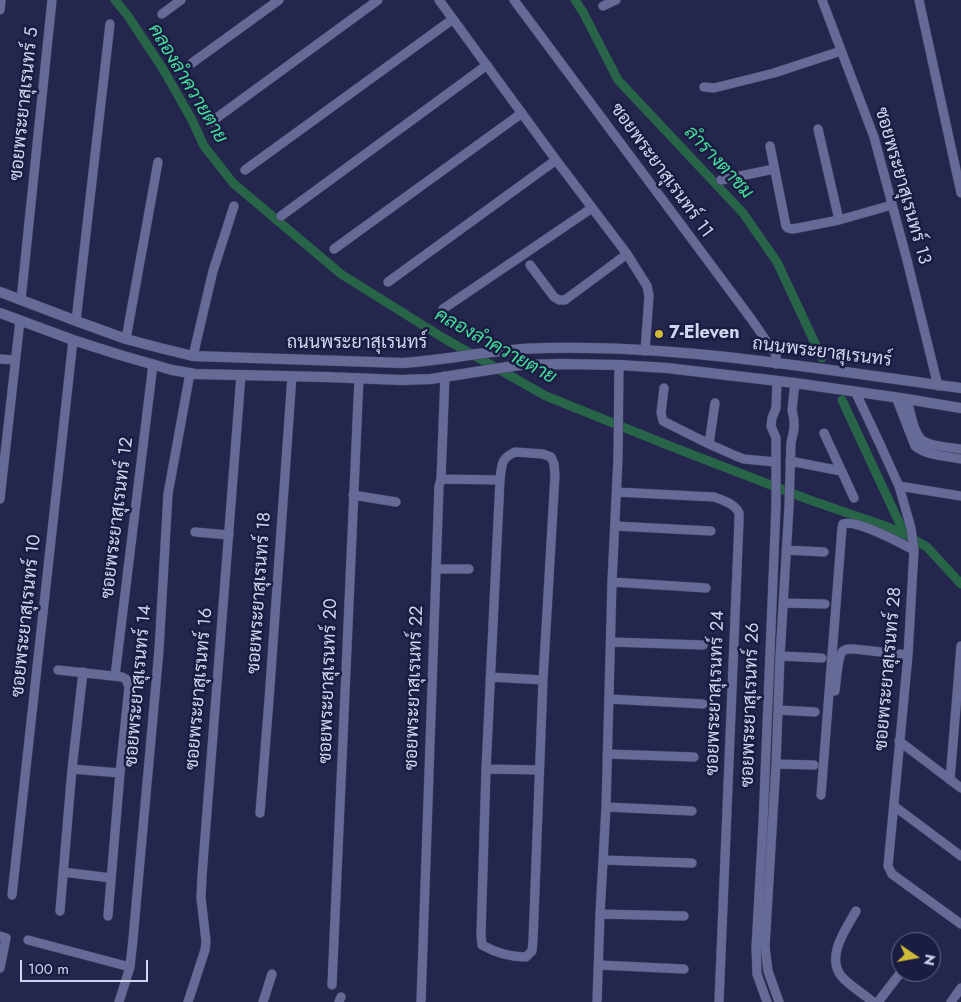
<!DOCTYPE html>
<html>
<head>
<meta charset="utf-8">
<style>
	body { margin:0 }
	#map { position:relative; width:961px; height:1002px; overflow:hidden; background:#24264d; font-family:Jost,sans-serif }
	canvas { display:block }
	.north { position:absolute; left:891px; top:932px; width:50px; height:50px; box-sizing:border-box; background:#1b1c42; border:1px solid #646687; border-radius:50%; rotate:102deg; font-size:14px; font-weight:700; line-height:20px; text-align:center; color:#d2d5ee }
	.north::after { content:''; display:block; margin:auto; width:18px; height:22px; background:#ceb938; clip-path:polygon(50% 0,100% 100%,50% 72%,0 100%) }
	.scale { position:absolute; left:20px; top:960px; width:128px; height:22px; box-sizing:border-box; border:2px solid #d2d5ee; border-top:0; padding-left:6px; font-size:15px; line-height:18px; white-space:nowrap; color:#d2d5ee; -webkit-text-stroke:4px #1b1c42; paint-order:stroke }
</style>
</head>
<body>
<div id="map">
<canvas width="961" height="1002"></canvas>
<div class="north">N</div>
<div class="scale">100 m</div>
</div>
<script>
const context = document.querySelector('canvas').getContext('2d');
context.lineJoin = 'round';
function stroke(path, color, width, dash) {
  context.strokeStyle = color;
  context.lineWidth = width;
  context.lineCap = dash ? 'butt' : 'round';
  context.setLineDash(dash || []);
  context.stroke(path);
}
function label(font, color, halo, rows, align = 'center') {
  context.font = font + ' Jost,Sarabun,sans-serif';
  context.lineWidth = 5;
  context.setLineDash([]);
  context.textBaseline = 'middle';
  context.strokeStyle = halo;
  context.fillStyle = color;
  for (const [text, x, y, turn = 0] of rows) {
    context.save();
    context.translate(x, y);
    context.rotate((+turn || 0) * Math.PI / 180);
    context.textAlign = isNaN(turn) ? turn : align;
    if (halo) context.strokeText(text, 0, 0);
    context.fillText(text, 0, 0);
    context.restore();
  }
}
const canal = new Path2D(`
	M 115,0 L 128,16 L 163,69 L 192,120 L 204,146 L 233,183 L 341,274 L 445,339 L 546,396 L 670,446 L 807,499 L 888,527 L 905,535 L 927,547 L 961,584
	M 575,0 L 583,12 L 618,80 L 743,213 L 777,262 L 822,358
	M 842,400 L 905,535`);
const minor = new Path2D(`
	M 439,0 L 556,160 L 627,254 L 647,286 L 649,296 L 645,351
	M 514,0 L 752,320 L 776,355 L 776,364
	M 822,0 L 874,137 L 907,260 L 938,386
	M 919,0 L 961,193
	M 603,6 L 616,0
	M 0,10 L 1,0
	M 162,14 L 181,0
	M 192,63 L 279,0
	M 704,87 L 714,88 L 774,73 L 841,51
	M 211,122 L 378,0
	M 818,129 L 839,220
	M 770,146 L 786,226 L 788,228 L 793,229 L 839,220 L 892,205
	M 245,170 L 453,19
	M 721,180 L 774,169
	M 281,216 L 487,65
	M 334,249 L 522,113
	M 530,265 L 554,297 L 559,300 L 565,300 L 627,254
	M 388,282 L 556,160
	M 21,300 L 52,0
	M 443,309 L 592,208
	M 76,321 L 110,24
	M 126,339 L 158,162
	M 193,356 L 213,271 L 234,206
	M 0,359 L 15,360
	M 664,388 L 661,413 L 663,421 L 709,444 L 736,456 L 744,459 L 776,462
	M 855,391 L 879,442 L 899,486 L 911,528 L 914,550 L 908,655 L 888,866 L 892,874 L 961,924
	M 896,397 L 915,446 C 927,456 946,456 961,459
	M 907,399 C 910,410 913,433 922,440 C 931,447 950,447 961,449
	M 824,433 L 854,498
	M 709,444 L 715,403
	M 515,452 L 543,454 L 551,457 L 554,464 L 555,475 L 543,680 L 533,941 L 532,951 L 526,957 C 511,957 496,953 482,945 L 481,935 L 486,769 L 500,480 C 502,465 500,459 515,452 Z
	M 790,461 L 841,471
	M 441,479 L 500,480
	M 899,486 L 961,496
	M 616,492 L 714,497 C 723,500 735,504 739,513 C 739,516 739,519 739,521 L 719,1002
	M 353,495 L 396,502
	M 0,499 L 20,320
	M 615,526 L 711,531
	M 195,532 L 229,535
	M 786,550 L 824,552
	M 436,569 L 469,569
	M 612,582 L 706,588
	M 783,603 L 825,604
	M 611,642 L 703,645
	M 780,656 L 822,658
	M 58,670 L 122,677 L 126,679 L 129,687 L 120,773 L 108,916
	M 115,676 L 153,364
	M 490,677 L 543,680
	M 835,691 C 836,683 838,657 842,652 C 845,648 850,649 854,649 L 908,655
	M 609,699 L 703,704
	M 778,710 L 815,712
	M 899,741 L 961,788
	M 607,754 L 694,757
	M 776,764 L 814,765
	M 72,769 L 120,773
	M 486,769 L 539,770
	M 950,780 L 961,646
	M 821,795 L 842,528 L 843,524 C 857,519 900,543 914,550
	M 894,806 L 961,856
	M 606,807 L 692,811
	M 260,813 L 269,700 L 292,376
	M 603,860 L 692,863
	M 63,872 L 111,878
	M 12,895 L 73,340
	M 60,911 L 72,769 L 83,672
	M 856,911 C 846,929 825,957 842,977 C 849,985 865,995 873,1002
	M 600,914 L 684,916
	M 0,936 L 6,938 L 0,968
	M 28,940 L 130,967
	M 599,965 L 684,969
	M 332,985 L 359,378
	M 119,1002 L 130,967 L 133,939 L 159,650 L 168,494 L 190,373
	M 188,1002 L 205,950 L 206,941 L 201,898 L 202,876 L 241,375
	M 263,1002 L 272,974
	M 339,1002 L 341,997
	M 421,1002 L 439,486 L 441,479 L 445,376
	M 597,1002 L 600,914 L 606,807 L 612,582 L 618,458 L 619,365
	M 767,1002 L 757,974 L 756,947 L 763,824 L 776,506 L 776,438 L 771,426 L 772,418 L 776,408 L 777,381
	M 779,1002 L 768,971 L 765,947 L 776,764 L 780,656 L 789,507 L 791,443 L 794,429 L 794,420 L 792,410 L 795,383
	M 878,1002 L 901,972
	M 951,1002 L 961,988`);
const tertiary = new Path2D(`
	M 0,292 L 79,322 L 126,339 L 160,348 L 193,356 L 403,363 C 451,360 498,348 546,348 C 685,345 824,370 961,388
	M 0,313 L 73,340 L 120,355 L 172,370 L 195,374 L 325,377 L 401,380 L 431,379 L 520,365 L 563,364 L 619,365 L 667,368 L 795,383 L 907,399 L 961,408`);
const markers = [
	[659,334,5,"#ceb938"]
];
const streetNames = [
	["ซอยพระยาสุเรนทร์ 5",25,104,-84],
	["ซอยพระยาสุเรนทร์ 11",661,171,54],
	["ซอยพระยาสุเรนทร์ 13",902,186,74],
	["ถนนพระยาสุเรนทร์",357,344],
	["ถนนพระยาสุเรนทร์",822,353,7],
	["ซอยพระยาสุเรนทร์ 12",118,518,-83],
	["ซอยพระยาสุเรนทร์ 18",260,593,-86],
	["ซอยพระยาสุเรนทร์ 10",27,616,-84],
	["ซอยพระยาสุเรนทร์ 28",889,669,-85],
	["ซอยพระยาสุเรนทร์ 20",329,681,-88],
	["ซอยพระยาสุเรนทร์ 14",139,686,-85],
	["ซอยพระยาสุเรนทร์ 22",415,688,-88],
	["ซอยพระยาสุเรนทร์ 16",200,689,-85],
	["ซอยพระยาสุเรนทร์ 24",716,693,-88],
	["ซอยพระยาสุเรนทร์ 26",751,705,-88]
];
const poiNames = [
	["7-Eleven",669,334]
];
const waterNames = [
	["คลองลำควายตาย",187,84,59],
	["ลำรางตาชม",718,163,47],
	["คลองลำควายตาย",495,347,29]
];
stroke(canal, '#286447', 9);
stroke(minor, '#424162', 10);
stroke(tertiary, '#424162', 11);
stroke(minor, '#666a97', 9);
stroke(tertiary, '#666a97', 10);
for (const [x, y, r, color] of markers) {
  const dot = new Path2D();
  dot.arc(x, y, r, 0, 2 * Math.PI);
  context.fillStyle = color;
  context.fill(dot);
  stroke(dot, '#1b1c42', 2);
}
label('18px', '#d2d5ee', '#1b1c42', streetNames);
label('bold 18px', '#d2d5ee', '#1b1c42', poiNames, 'left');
label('italic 19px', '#44de9a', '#1b1c42', waterNames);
</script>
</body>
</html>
